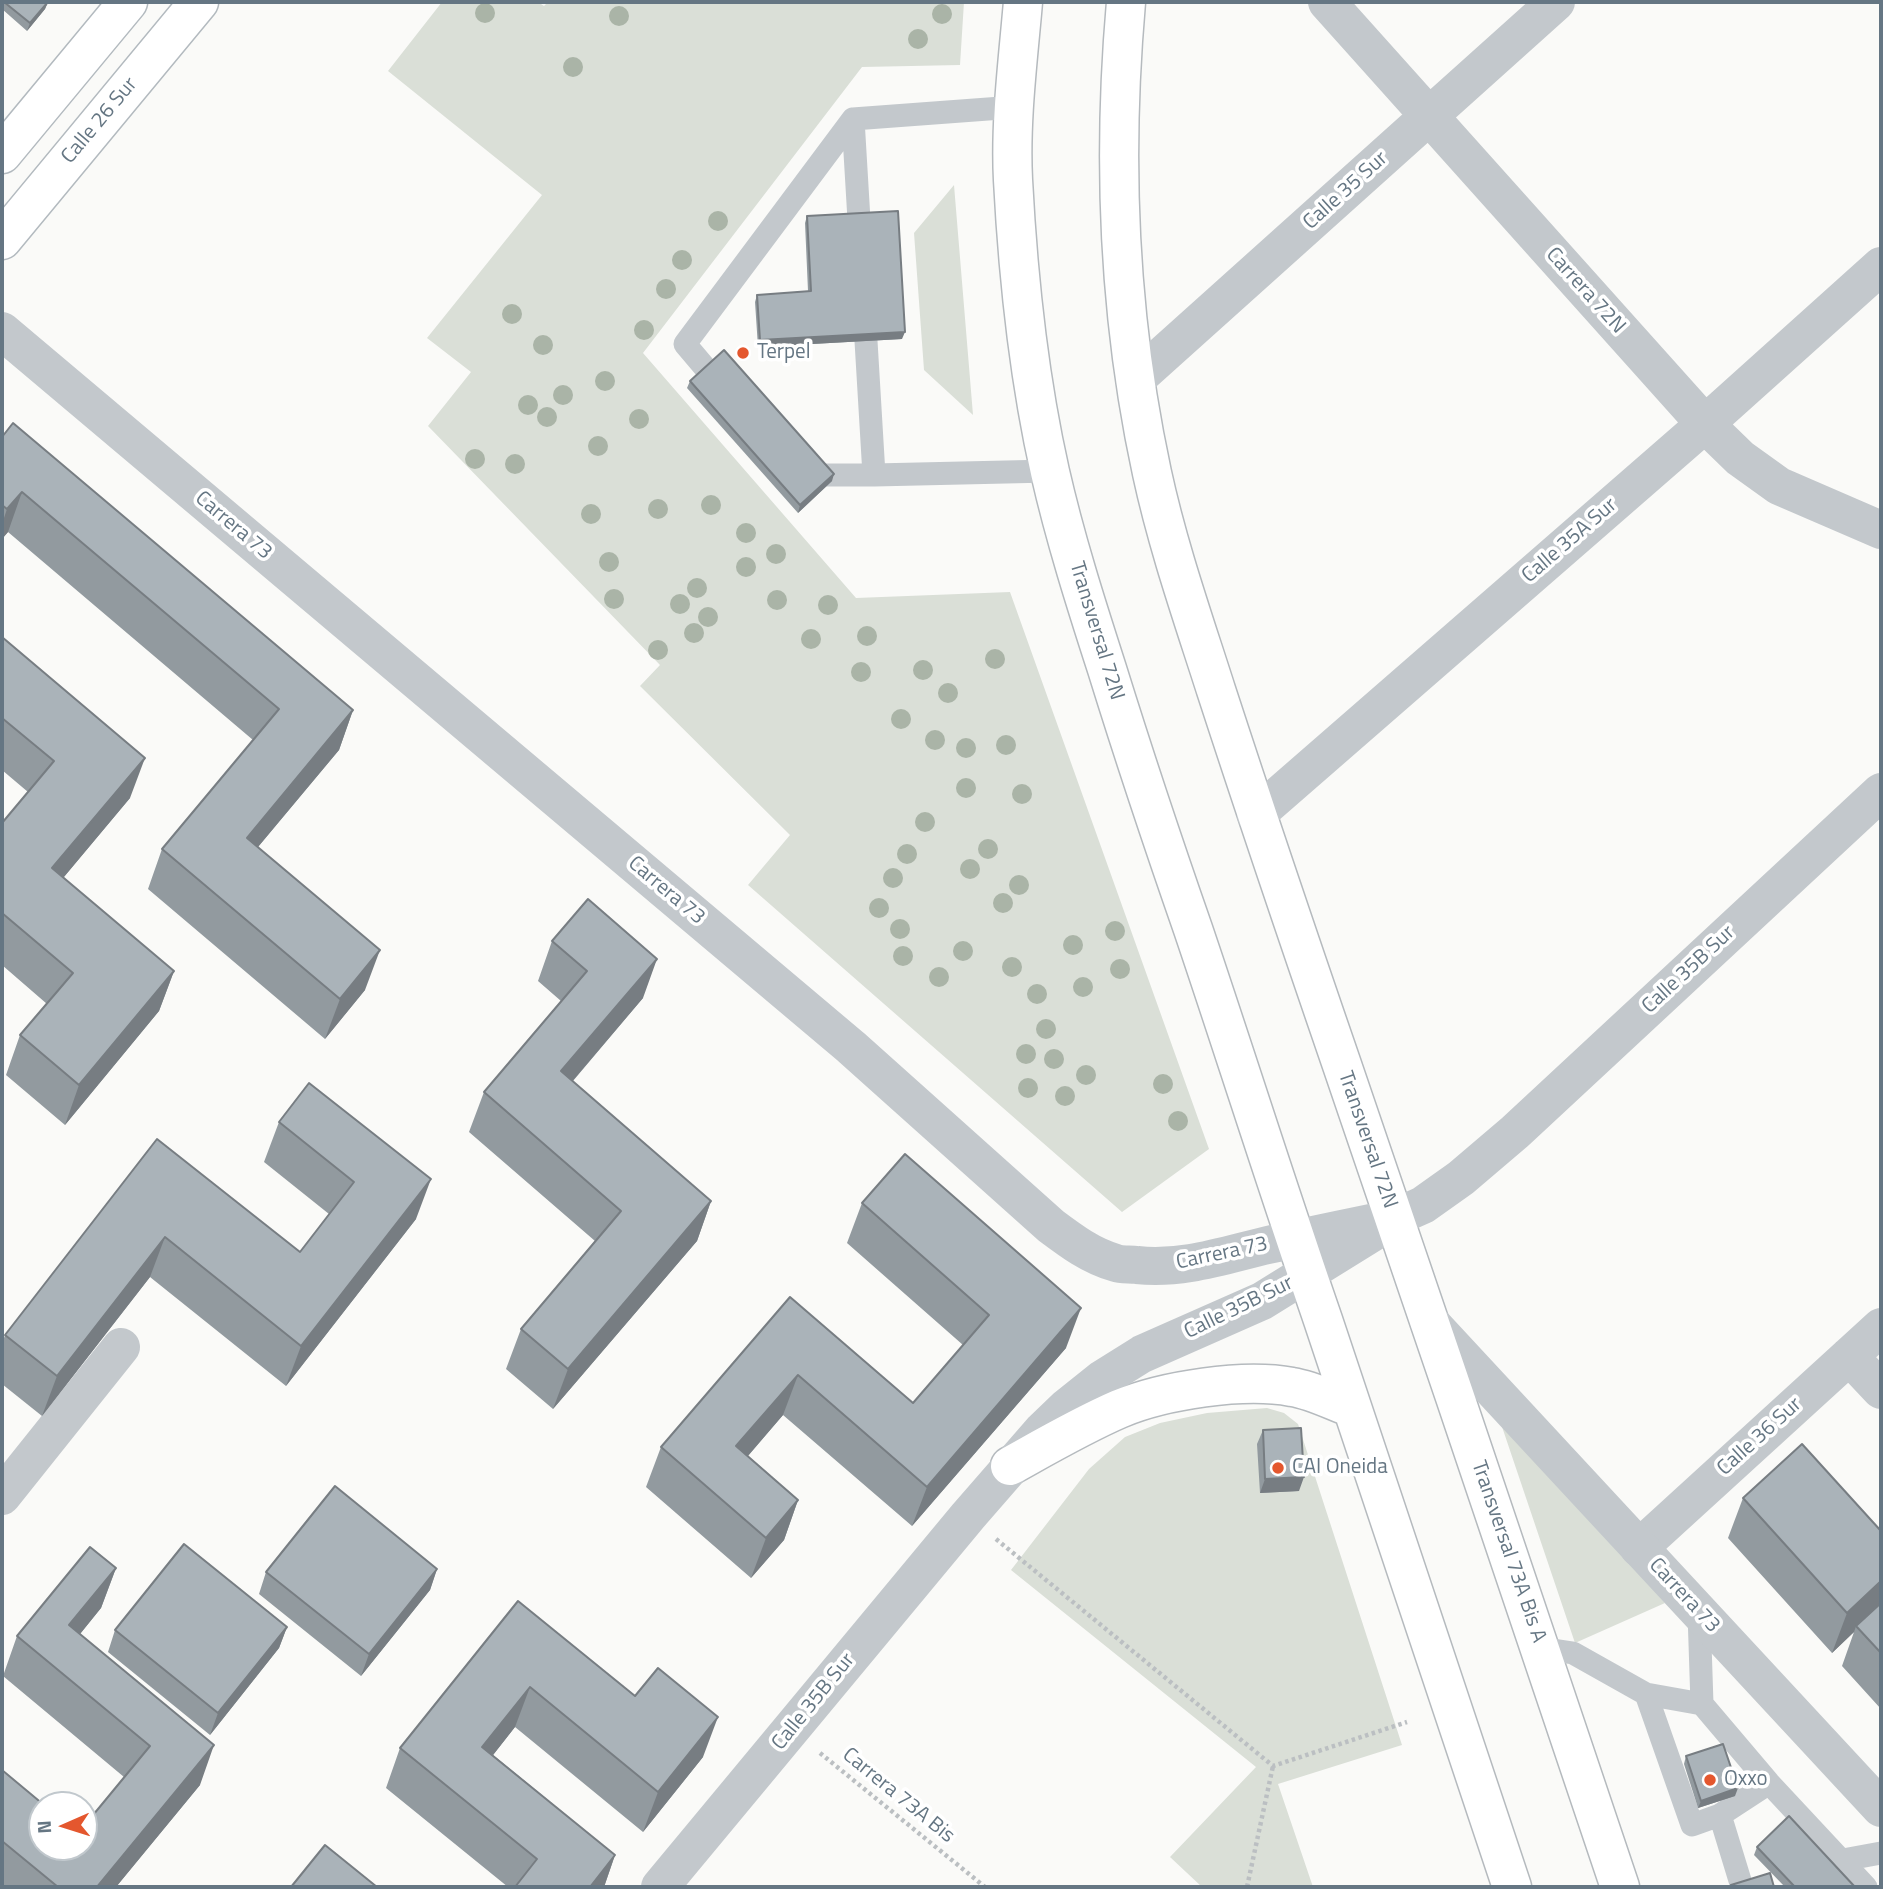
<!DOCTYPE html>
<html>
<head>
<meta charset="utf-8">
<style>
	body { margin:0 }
	#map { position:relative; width:1883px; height:1889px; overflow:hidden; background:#fafaf8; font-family:"Titillium Web",sans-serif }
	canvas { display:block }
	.frame { position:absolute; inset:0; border:4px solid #657683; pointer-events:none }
	.north { position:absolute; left:28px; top:1791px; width:70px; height:70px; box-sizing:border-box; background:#fff; border:2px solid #c1c8cd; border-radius:50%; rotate:267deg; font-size:19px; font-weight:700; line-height:28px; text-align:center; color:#657683 }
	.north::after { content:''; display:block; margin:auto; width:24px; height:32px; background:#e4572e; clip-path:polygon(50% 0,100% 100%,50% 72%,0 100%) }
</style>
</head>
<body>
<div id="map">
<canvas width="1883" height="1889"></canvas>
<div class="frame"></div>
<div class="north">N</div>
</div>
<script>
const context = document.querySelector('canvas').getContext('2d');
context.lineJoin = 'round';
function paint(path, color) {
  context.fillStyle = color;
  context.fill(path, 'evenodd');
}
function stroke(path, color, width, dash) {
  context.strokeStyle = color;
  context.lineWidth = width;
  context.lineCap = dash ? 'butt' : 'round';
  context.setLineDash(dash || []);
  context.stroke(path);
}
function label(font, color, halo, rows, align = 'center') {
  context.font = font + ' "Titillium Web",sans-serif';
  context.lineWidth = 7;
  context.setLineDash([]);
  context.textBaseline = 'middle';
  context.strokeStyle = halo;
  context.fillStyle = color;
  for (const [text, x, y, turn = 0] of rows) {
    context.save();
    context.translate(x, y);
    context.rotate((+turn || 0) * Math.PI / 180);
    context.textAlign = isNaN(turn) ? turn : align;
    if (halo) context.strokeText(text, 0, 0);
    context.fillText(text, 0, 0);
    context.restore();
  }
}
const green = new Path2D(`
	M 442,2 L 538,2 L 544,6 L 548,2 L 964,2 L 960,65 L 862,67 L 643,353 L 856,598 L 1010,592 L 1209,1149 L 1122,1212 L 748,885 L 790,835 L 640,686 L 660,665 L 428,426 L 471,372 L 427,338 L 542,195 L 388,71 Z
	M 954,185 L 973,415 L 924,370 L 914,233 Z
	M 1267,1408 L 1284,1413 L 1298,1424 L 1402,1745 L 1278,1784 L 1313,1887 L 1202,1887 L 1170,1857 L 1256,1767 L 1011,1570 L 1089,1469 L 1125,1437 L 1160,1423 L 1207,1413 Z
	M 1496,1409 L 1665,1603 L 1575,1643 Z`);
const path = new Path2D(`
	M 996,1539 L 1273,1766 L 1407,1722
	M 820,1753 L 985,1887
	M 1247,1887 L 1273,1766`);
const service = new Path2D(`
	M 859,220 L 853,119 L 1015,107
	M 866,341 L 874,475 L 1050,471
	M 707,370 L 685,344 L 853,119
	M 826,475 L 874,475
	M 1699,1613 L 1702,1704 L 1769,1783 L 1866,1887
	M 1540,1648 L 1573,1653 L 1646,1694 L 1702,1704
	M 1646,1694 L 1692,1825 L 1720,1815 L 1742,1887
	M 1720,1815 L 1769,1783
	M 1843,1860 L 1881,1853`);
const minor = new Path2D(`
	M 1327,2 L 1705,424 L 1740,458 L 1779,486 L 1881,530
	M 1135,380 L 1556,2
	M 1256,815 L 1705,424 L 1881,266
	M 1394,1218 L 1423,1205 L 1461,1178 L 1515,1132 L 1881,792
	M 1849,1356 L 1881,1390
	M 2,1496 L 121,1347
	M 1639,1548 L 1881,1327`);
const tertiary = new Path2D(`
	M 2,331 L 851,1047 L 1051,1226 C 1071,1241 1091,1256 1116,1263 C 1122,1265 1130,1264 1137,1265 C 1183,1270 1225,1255 1268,1245 C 1310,1235 1352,1227 1394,1218
	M 1429,1321 L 1881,1808
	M 660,1887 L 968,1516 L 1042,1431 L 1067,1407 L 1102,1379 L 1142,1354 L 1262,1301 L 1375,1231`);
const secondary = new Path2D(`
	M 2,154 L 128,2
	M 2,240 L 199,2`);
const primary = new Path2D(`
	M 1023,2 C 1018,60 1010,121 1013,180 C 1018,275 1029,379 1050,472 C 1065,538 1086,604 1107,669 C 1134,756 1163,843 1193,929 C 1237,1059 1278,1190 1323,1320 L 1512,1887
	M 1126,2 C 1112,161 1118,316 1152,473 C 1168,547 1193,618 1216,690 C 1257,816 1299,940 1342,1065 C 1435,1339 1529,1612 1620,1887
	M 1010,1466 C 1046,1446 1082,1425 1119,1409 C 1164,1390 1243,1378 1292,1387 C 1312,1390 1333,1401 1352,1408`);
const trees = [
	[485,13],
	[942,14],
	[619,16],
	[918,39],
	[573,67],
	[718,221],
	[682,260],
	[666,289],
	[512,314],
	[644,330],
	[543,345],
	[605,381],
	[563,395],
	[528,405],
	[547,417],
	[639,419],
	[598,446],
	[475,459],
	[515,464],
	[711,505],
	[658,509],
	[591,514],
	[746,533],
	[776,554],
	[609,562],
	[746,567],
	[697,588],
	[614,599],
	[777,600],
	[680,604],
	[828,605],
	[708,617],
	[694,633],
	[867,636],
	[811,639],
	[658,650],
	[995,659],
	[923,670],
	[861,672],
	[948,693],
	[901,719],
	[935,740],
	[1006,745],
	[966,748],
	[966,788],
	[1022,794],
	[925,822],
	[988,849],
	[907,854],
	[970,869],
	[893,878],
	[1019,885],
	[1003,903],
	[879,908],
	[900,929],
	[1115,931],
	[1073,945],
	[963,951],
	[903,956],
	[1012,967],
	[1120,969],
	[939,977],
	[1083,987],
	[1037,994],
	[1046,1029],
	[1026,1054],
	[1054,1059],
	[1086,1075],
	[1163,1084],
	[1028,1088],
	[1065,1096],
	[1178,1121]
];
const wall = new Path2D(`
	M 2,2 L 48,2 L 45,9 L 27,31 L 2,9 Z
	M 807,216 L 902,339 L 758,347 L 755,302 L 757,295 L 808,291 L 805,223 Z
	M 690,381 L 832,481 L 798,513 L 687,388 Z
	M 2,437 L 353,710 L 339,750 L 258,847 L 365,990 L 325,1039 L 148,889 L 162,849 L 253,740 L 8,532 L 2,539 Z
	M 2,637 L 130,798 L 63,878 L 174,971 L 159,1011 L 65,1125 L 6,1075 L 20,1035 L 47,1004 L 2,965 L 2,823 L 28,792 L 2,770 Z
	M 552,941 L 643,998 L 573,1081 L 711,1201 L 697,1241 L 553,1409 L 506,1369 L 521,1329 L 595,1241 L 469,1132 L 484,1092 L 561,1001 L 538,981 Z
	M 279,1122 L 416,1219 L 286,1386 L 150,1277 L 42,1416 L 2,1384 L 2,1344 L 5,1335 L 157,1139 L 300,1252 L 329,1214 L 264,1162 Z
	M 862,1203 L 1066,1348 L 912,1526 L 783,1415 L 748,1456 L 798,1500 L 784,1540 L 751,1578 L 646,1487 L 661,1447 L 790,1297 L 913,1403 L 963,1345 L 847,1243 Z
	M 1263,1430 L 1299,1491 L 1260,1493 L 1257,1444 Z
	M 1743,1498 L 1881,1531 L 1881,1709 L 1842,1666 L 1854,1632 L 1832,1653 L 1728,1538 Z
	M 116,1568 L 101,1608 L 80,1634 L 200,1785 L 116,1887 L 2,1887 L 2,1770 L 84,1847 L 124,1777 L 3,1676 L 17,1636 Z
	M 437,1569 L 430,1590 L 361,1676 L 259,1594 L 266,1572 Z
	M 518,1601 L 635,1696 L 703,1757 L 643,1832 L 515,1727 L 493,1755 L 615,1855 L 604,1887 L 508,1887 L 386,1788 L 400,1748 Z
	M 287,1627 L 279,1648 L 210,1735 L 108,1652 L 115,1630 Z
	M 1686,1756 L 1735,1796 L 1698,1808 L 1684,1764 Z
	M 1757,1847 L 1855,1887 L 1785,1887 L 1754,1855 Z`);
const shadedWall = new Path2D(`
	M 48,2 L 45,9 L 27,31 L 30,23 Z
	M 905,332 L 902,339 L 758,347 L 760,340 Z
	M 834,474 L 832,481 L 798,513 L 800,505 Z
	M 22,492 L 8,532 L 2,539 L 2,524 L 7,509 Z
	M 353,710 L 339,750 L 232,878 L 247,838 Z
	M 145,758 L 130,798 L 38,908 L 52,868 Z
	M 380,950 L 365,990 L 325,1039 L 340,999 Z
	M 657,959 L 643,998 L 547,1111 L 561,1071 Z
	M 174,971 L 159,1011 L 65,1125 L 79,1085 Z
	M 431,1179 L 416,1219 L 286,1386 L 301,1346 Z
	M 711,1201 L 697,1241 L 553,1409 L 568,1369 Z
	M 165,1237 L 150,1277 L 42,1416 L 57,1376 Z
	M 1081,1308 L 1066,1348 L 912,1526 L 927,1487 Z
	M 798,1375 L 783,1415 L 722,1486 L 736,1446 Z
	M 1304,1477 L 1299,1491 L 1260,1493 L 1265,1479 Z
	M 798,1500 L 784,1540 L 751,1578 L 766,1538 Z
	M 116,1568 L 101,1608 L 55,1665 L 69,1625 Z
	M 437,1569 L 430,1590 L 361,1676 L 369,1654 Z
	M 1881,1581 L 1881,1607 L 1856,1626 L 1854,1632 L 1832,1653 L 1847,1613 Z
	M 287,1627 L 279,1648 L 210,1735 L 218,1713 Z
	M 530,1687 L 515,1727 L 468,1787 L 482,1747 Z
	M 718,1717 L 703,1757 L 643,1832 L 658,1792 Z
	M 214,1745 L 200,1785 L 116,1887 L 97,1887 Z
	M 1738,1788 L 1735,1796 L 1698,1808 L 1701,1801 Z
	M 615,1855 L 604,1887 L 590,1887 Z`);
const building = new Path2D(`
	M 4,2 L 48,2 L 30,23 Z
	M 898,211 L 905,332 L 760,340 L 757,295 L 811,291 L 807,216 Z
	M 724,350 L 834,474 L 800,505 L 690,381 Z
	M 13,423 L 353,710 L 247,838 L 380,950 L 340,999 L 162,849 L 279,709 L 22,492 L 7,509 L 2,505 L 2,437 Z
	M 2,637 L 145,758 L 52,868 L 174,971 L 79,1085 L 20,1035 L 73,973 L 2,913 L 2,823 L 54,761 L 2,718 Z
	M 588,899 L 657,959 L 561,1071 L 711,1201 L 568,1369 L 521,1329 L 621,1211 L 484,1092 L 587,971 L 552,941 Z
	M 309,1083 L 431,1179 L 301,1346 L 165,1237 L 57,1376 L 5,1335 L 157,1139 L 300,1252 L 354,1182 L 279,1122 Z
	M 905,1154 L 1081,1308 L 927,1487 L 798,1375 L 736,1446 L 798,1500 L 766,1538 L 661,1447 L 790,1297 L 913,1403 L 989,1315 L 862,1203 Z
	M 1301,1428 L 1304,1477 L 1265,1479 L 1263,1430 Z
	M 1802,1444 L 1881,1531 L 1881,1581 L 1847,1613 L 1743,1498 Z
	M 335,1486 L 437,1569 L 369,1654 L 266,1572 Z
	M 184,1544 L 287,1627 L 218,1713 L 115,1630 Z
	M 90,1547 L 116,1568 L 69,1625 L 214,1745 L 97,1887 L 58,1887 L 2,1841 L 2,1770 L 44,1805 L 42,1805 L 42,1847 L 84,1847 L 84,1826 L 150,1746 L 17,1636 Z
	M 518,1601 L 635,1696 L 658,1668 L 718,1717 L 658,1792 L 530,1687 L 482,1747 L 615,1855 L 590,1887 L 515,1887 L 537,1859 L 400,1748 Z
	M 1881,1603 L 1881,1653 L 1856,1626 Z
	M 1723,1744 L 1738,1788 L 1701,1801 L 1686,1756 Z
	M 1789,1816 L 1855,1887 L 1795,1887 L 1757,1847 Z
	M 325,1845 L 377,1887 L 291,1887 Z
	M 1770,1873 L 1774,1887 L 1732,1887 L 1731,1885 Z`);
const markers = [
	[743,353,7,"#e4572e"],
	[1278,1468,7,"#e4572e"],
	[1710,1780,7,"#e4572e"]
];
const streetNames = [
	["Calle 26 Sur",100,121,-50],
	["Calle 35 Sur",1346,191,-42],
	["Carrera 72N",1585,291,48],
	["Carrera 73",233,526,40],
	["Calle 35A Sur",1570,541,-41],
	["Transversal 72N",1096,631,73],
	["Carrera 73",666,891,40],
	["Calle 35B Sur",1689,970,-43],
	["Transversal 72N",1367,1140,71],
	["Carrera 73",1222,1254,-12],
	["Calle 35B Sur",1239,1308,-26],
	["Calle 36 Sur",1760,1437,-42],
	["Transversal 73A Bis A",1508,1552,71],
	["Carrera 73",1684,1596,47],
	["Calle 35B Sur",814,1702,-51],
	["Carrera 73A Bis",898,1796,39]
];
const poiNames = [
	["Terpel",757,353],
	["CAI Oneida",1292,1468],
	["Oxxo",1724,1780]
];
paint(green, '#dadfd7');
stroke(secondary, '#b3babf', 41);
stroke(primary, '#b5babe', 41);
stroke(path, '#bbbfc2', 4.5, [3.5, 3.5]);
stroke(service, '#c3c8cc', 23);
stroke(minor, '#c3c8cc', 38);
stroke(tertiary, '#c3c8cc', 38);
stroke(secondary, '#fff', 38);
stroke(primary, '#fff', 38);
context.fillStyle = '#aab4a7';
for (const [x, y] of trees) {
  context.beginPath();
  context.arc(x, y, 10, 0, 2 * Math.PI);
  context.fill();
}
paint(wall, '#929a9f');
paint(shadedWall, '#777d82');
paint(building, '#aab3b9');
stroke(building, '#777d82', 2);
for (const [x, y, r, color] of markers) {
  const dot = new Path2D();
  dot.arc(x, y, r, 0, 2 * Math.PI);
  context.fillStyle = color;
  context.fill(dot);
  stroke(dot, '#fff', 2.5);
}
label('21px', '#657683', '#fff', streetNames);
label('21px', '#657683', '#fff', poiNames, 'left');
</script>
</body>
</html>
